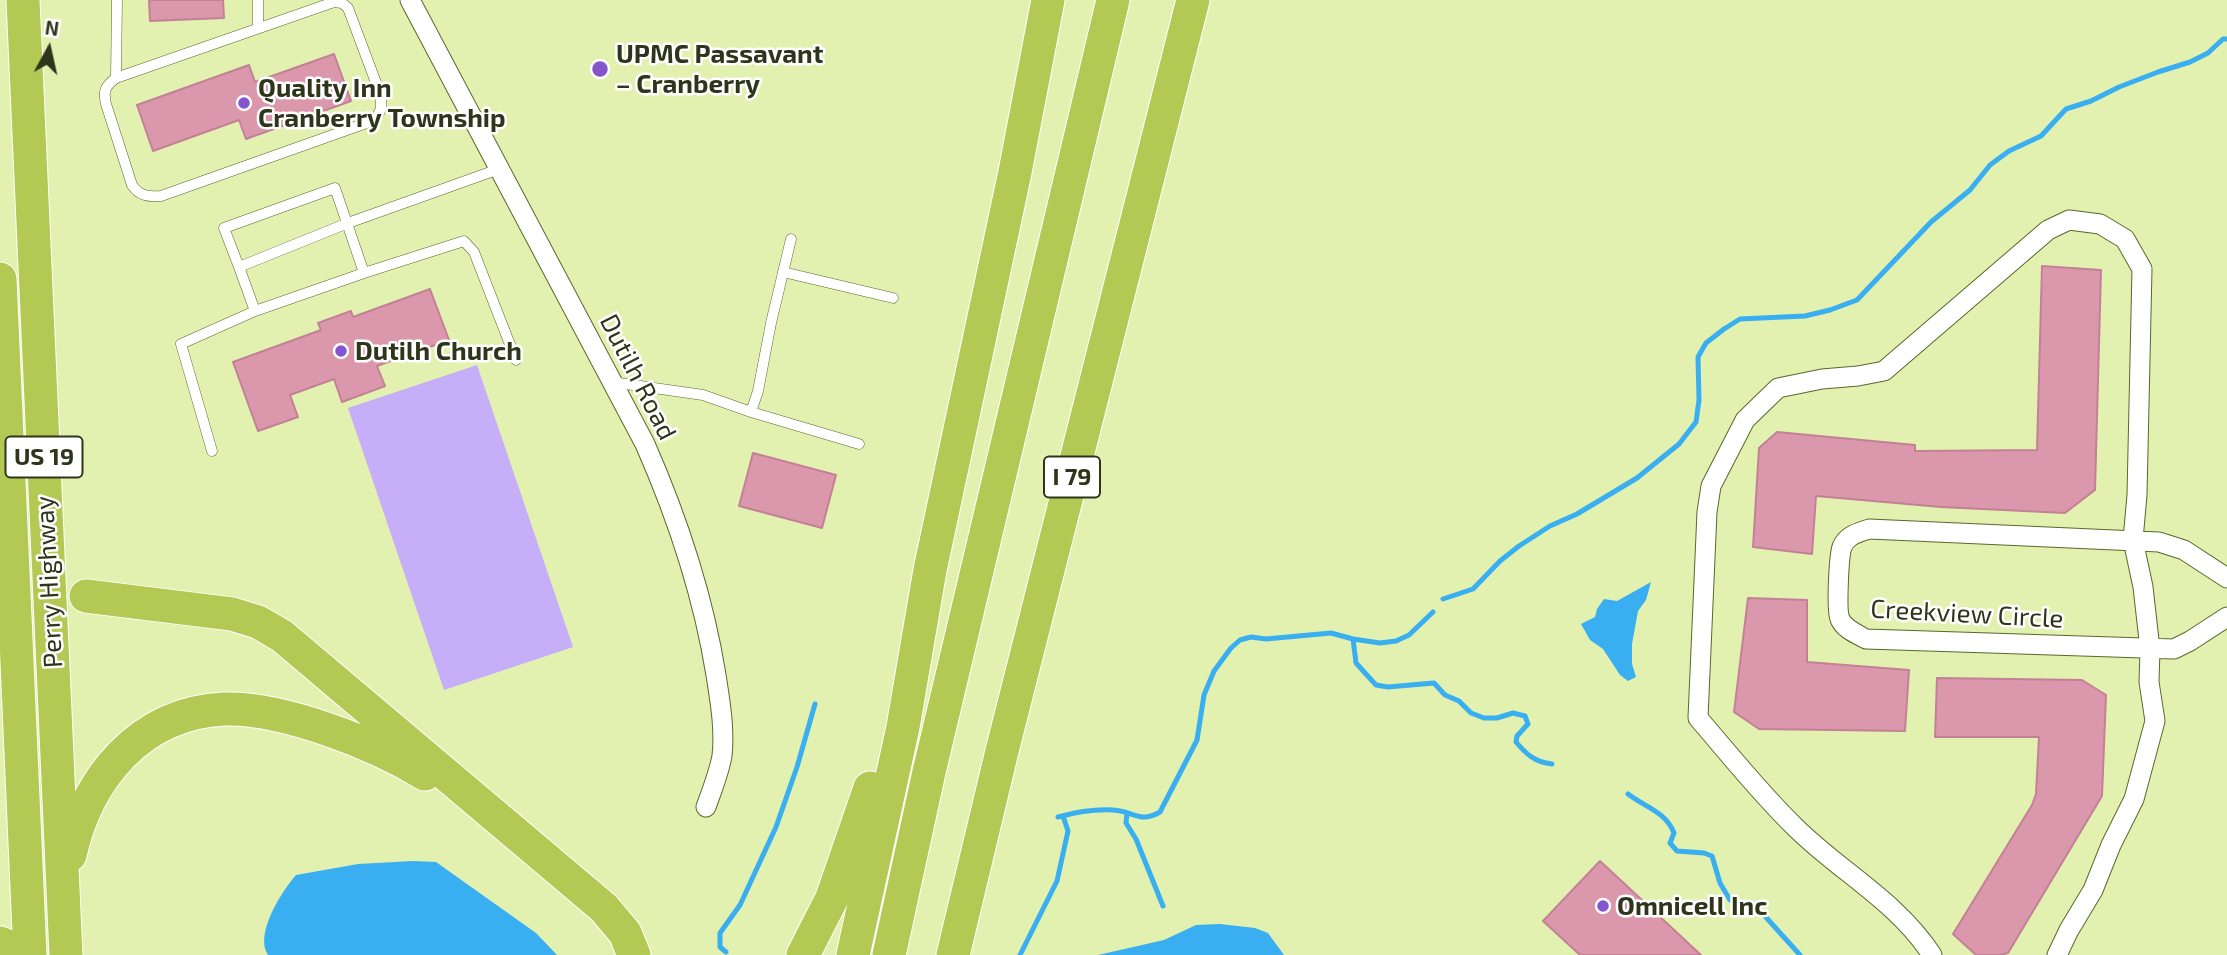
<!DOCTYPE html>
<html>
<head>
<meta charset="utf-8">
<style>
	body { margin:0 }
	#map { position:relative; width:2227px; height:955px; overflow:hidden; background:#e2f1b0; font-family:"Exo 2",sans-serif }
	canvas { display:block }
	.north { position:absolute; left:14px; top:14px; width:70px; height:70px; -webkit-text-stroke:5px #fff; paint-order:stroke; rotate:8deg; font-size:19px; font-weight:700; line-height:28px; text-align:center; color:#2f351b }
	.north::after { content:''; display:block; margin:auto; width:24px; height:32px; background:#2f351b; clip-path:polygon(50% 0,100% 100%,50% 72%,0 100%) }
</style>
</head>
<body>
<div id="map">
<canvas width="2227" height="955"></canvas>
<div class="north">N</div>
</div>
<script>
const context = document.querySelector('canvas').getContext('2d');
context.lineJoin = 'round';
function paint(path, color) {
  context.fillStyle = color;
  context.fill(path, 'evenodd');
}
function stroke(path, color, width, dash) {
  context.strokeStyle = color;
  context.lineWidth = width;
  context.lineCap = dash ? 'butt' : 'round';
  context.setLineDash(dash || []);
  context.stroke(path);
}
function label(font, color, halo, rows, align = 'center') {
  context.font = font + ' "Exo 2",sans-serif';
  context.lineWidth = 5;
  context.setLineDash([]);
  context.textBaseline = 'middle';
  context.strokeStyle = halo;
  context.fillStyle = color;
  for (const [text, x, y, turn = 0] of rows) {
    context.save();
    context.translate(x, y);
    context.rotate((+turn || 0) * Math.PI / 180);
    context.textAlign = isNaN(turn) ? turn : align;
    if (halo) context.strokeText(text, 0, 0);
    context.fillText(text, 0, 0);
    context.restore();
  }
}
const green = new Path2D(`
	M 477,365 L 573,647 L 444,690 L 348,408 Z`);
const water = new Path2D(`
	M 1651,582 L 1646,600 L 1638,611 L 1632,644 L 1632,664 L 1636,677 L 1628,681 L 1620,675 L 1603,649 L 1590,640 L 1581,624 L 1595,617 L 1597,609 L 1604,599 L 1617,601 Z
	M 413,861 L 436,862 L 536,933 L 557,955 L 268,955 C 254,934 282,891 296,875 L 358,864 Z
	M 1220,924 L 1255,928 L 1268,933 L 1284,955 L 1098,955 L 1164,940 L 1196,925 Z`);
const stream = new Path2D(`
	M 1443,599 L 1473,589 L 1500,561 L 1519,546 L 1550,526 L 1577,514 L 1637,478 L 1679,444 L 1696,422 L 1699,400 L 1698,357 L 1706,343 L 1724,329 L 1740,319 L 1805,316 L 1830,310 L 1857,300 L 1931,222 L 1970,190 L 1990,165 L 2009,151 L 2041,136 L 2066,109 L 2091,101 L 2119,87 L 2158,72 L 2190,62 L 2208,53 L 2223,39 L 2227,39
	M 1353,639 L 1356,663 L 1376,685 L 1388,687 L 1434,683 L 1445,695 L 1459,701 L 1471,713 L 1484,718 L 1497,718 L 1513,713 L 1525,716 L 1528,724 L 1517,736 L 1516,742 C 1527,755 1535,762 1552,764
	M 1628,794 C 1645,807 1666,812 1674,833 L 1670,843 L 1677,851 L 1704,853 L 1712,856 L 1720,883 L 1730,900 L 1763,914 L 1800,955
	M 1127,813 L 1126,823 L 1136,839 L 1163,906
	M 1058,817 C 1076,812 1094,809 1113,810 C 1134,811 1139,824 1160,812 L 1197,740 L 1204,695 L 1214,671 L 1231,648 L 1240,640 L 1251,637 L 1266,639 L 1331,633 L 1353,639 L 1380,643 L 1396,641 L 1409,635 L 1433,612
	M 726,952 L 720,947 L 720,933 L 740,905 L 776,827 L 797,767 L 815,704
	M 1020,955 L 1057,881 L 1068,831 L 1063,816`);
const building = new Path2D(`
	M 149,0 L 223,0 L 224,18 L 150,21 Z
	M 334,54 L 351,101 L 246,139 L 239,120 L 153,151 L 137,105 L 249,65 L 255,82 Z
	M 2042,266 L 2101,270 L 2095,490 L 2065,513 L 1941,507 L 1816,496 L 1812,554 L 1753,547 L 1759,448 L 1777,432 L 1915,445 L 1915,451 L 2037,450 Z
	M 430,289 L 449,340 L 377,366 L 385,386 L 342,402 L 334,379 L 290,395 L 298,417 L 258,431 L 233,362 L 321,330 L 318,323 L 351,311 L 353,317 Z
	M 753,453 L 836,475 L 822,528 L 739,506 Z
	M 1748,598 L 1807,600 L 1807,662 L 1909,670 L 1905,731 L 1759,729 L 1734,712 Z
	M 1937,678 L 2082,680 L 2106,695 L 2102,796 L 2008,953 L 2000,955 L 1976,955 L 1953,934 L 2032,805 L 2036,794 L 2039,737 L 1935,737 Z
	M 1600,861 L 1701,955 L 1580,955 L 1543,921 Z`);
const lane = new Path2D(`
	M 258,0 L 258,28
	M 334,2 L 342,3 L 348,8 L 381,96 L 381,109 L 375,120 L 161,196 C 149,197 139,196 132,185 L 106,104 C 103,91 105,86 116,78 Z
	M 116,78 L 117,0
	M 499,169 L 348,223 L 239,267 L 255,311 L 364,273 L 464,241 L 474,252 L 516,360
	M 239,267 L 224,228 L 335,188 L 364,273
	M 783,272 L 893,298
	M 612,382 L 703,395 L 751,412 L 758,391 L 771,323 L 791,239
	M 751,412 L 859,444
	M 212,451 L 181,344 L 255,311`);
const street = new Path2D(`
	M 410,0 L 645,444 C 678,519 703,594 716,675 C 720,701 725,729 722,756 C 719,773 712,790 706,807
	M 2227,578 L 2184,550 L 2159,542 L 1869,529 C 1858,533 1847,535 1842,547 C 1839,555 1836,610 1840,619 C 1844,629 1857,634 1866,639 L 2174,649 L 2190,641 L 2227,617
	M 1932,955 C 1897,901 1839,871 1795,827 C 1760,793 1730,755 1698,718 L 1707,512 L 1711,486 L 1745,420 L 1778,388 L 1822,379 L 1858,376 L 1884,371 L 2048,230 L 2069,220 L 2100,224 L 2125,239 L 2142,269 L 2137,495 L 2133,540 L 2143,587 L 2150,649 L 2149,682 L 2155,721 L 2134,799 L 2111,845 L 2093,890 L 2069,930 L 2057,955`);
const highway = new Path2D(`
	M 23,0 L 66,955
	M 0,279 L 30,955
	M 86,596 L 232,614 L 258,622 L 282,636 L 604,908 L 625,933 L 634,955
	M 70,855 C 87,778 140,713 224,709 C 283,707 375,744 425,774
	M 0,943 L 29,955
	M 803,955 L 832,898 L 870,788
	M 853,955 L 903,727 L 930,570 L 1015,172 L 1048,0
	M 889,955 L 929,772 L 1113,0
	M 953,955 L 1002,751 L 1193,0`);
const markers = [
	[600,69,9,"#8555ce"],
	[244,103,7,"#8555ce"],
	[341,351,7,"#8555ce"],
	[1603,906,7,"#8555ce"]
];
const shields = [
	[44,457,77],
	[1072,477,56]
];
const shieldNames = [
	["US 19",44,457],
	["I 79",1072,477]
];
const poiNames = [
	["UPMC Passavant",616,54],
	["– Cranberry",616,84],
	["Quality Inn",258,88],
	["Cranberry Township",258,118],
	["Dutilh Church",355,351],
	["Omnicell Inc",1617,906]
];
const streetNames = [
	["Dutilh Road",638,377,63],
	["Perry Highway",49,582,-93],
	["Creekview Circle",1967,614,3]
];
paint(green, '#c6aef9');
paint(water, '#39aff2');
stroke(stream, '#39aff2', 5);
paint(building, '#db97ac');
stroke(building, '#c38196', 2);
stroke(lane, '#5b672b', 11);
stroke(street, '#5b672b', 21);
stroke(highway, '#fff', 35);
stroke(lane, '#fff', 10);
stroke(street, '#fff', 19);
stroke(highway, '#b3c953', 33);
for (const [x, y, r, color] of markers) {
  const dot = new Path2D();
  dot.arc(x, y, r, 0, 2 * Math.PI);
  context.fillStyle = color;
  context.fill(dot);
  stroke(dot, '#fff', 2.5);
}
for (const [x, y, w] of shields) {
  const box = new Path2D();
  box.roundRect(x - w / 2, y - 20.5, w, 41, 5);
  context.fillStyle = '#fff';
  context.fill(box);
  stroke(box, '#2f351b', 2);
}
label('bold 24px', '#2f351b', null, shieldNames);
label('bold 26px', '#2f351b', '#fff', poiNames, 'left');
label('26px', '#2f351b', '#fff', streetNames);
</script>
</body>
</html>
